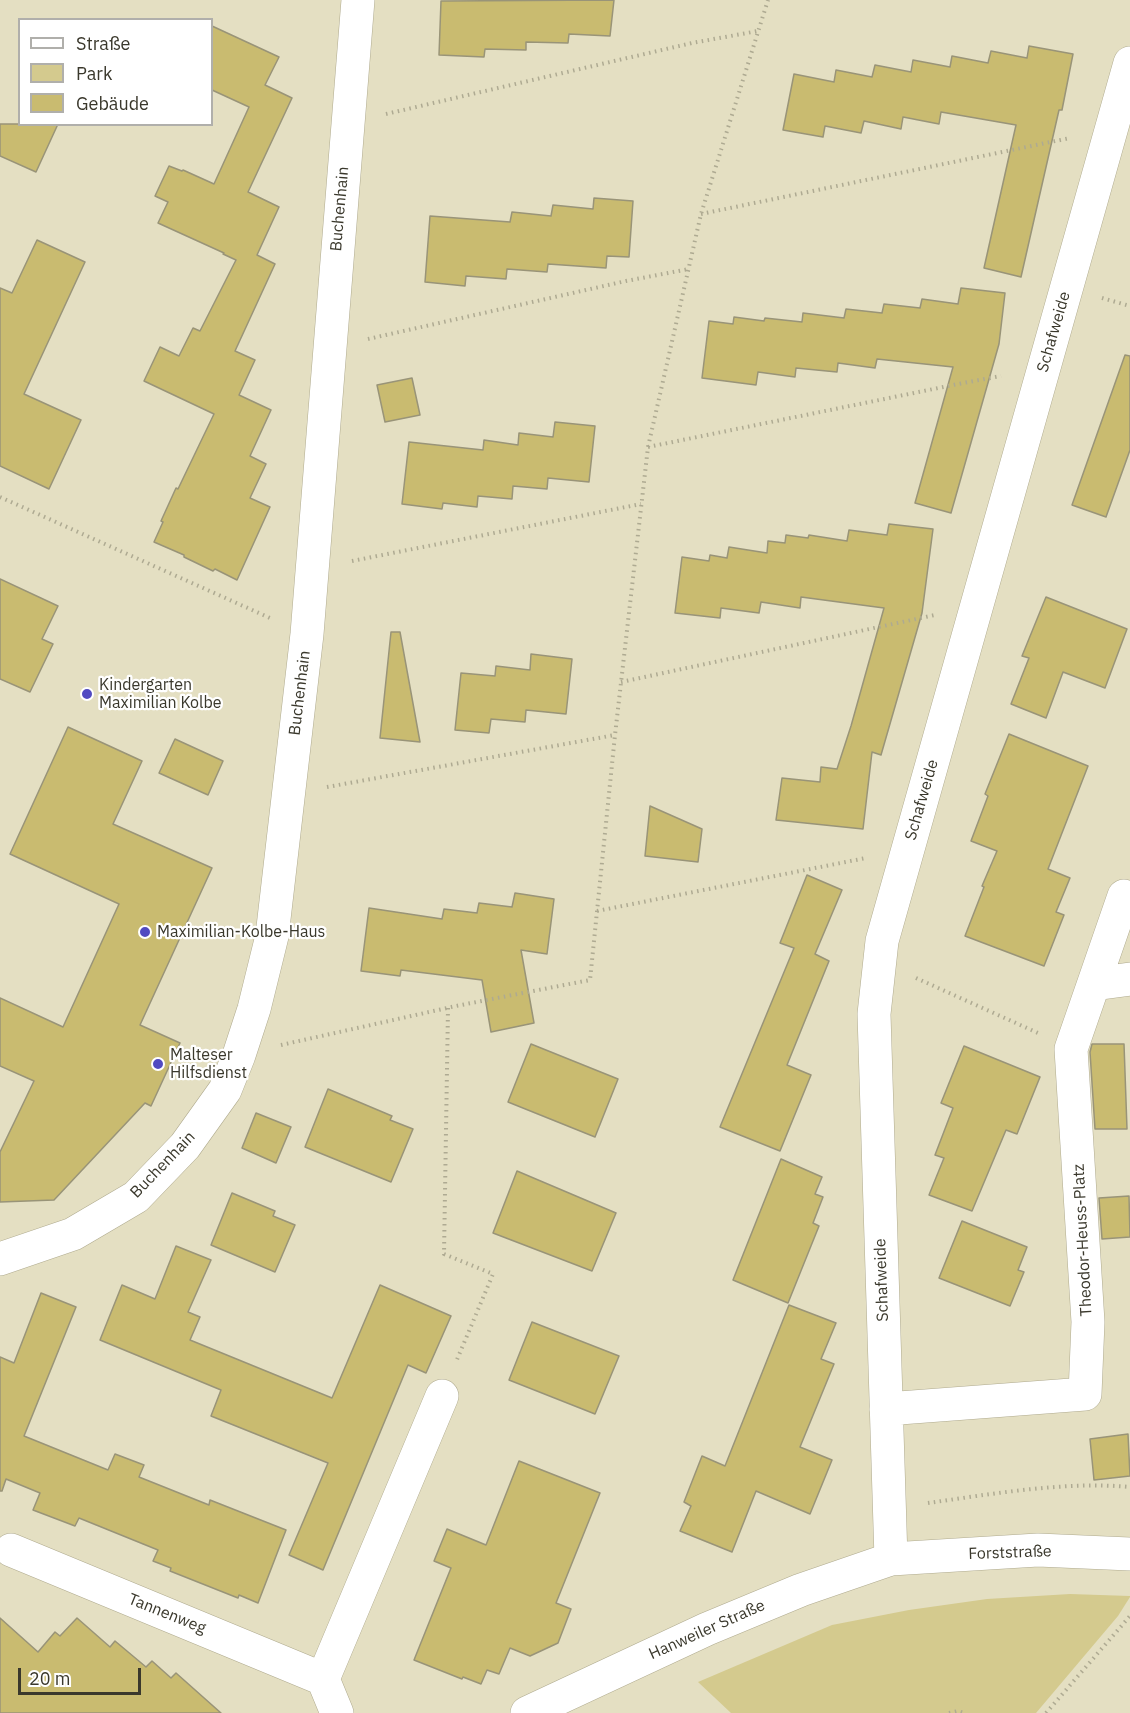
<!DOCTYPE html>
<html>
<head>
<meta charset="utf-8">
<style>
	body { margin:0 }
	#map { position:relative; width:1130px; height:1713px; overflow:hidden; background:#e4dfc2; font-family:"IBM Plex Sans",sans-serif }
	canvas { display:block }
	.legend { position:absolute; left:18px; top:18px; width:195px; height:108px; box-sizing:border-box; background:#fff; border:2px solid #b0afab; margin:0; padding:8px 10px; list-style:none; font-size:18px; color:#3a382c }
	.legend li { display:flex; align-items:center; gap:12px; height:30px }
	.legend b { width:30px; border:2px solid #b0afab }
	.scale { position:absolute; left:18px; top:1668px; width:123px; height:27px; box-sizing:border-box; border:3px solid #3a382c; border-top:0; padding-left:8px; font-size:18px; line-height:21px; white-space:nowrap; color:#3a382c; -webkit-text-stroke:4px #fff; paint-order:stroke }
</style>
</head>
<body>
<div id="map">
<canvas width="1130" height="1713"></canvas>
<ul class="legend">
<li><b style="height:8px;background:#fff"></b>Straße</li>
<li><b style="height:16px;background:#d4ca8e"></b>Park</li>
<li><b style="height:16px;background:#c9bb70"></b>Gebäude</li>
</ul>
<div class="scale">20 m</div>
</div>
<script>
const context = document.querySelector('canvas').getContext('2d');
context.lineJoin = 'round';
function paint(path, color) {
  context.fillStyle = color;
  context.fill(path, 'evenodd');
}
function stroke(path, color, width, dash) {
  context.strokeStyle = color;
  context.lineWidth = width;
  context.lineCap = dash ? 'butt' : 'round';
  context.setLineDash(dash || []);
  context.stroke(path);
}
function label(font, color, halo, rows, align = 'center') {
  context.font = font + ' "IBM Plex Sans",sans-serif';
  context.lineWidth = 4.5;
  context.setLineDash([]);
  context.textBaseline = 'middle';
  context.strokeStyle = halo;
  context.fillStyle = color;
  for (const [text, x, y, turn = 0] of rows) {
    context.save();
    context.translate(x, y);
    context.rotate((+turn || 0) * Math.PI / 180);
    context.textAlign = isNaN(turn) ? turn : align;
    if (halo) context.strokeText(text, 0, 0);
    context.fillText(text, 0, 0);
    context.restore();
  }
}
const green = new Path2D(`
	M 1070,1594 L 1130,1596 L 1130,1597 L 1118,1616 L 1036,1713 L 731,1713 L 698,1682 L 832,1625 L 909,1610 L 987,1599 Z`);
const building = new Path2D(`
	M 614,0 L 610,36 L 569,34 L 568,43 L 526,42 L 526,50 L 485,49 L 484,57 L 439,55 L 441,1 Z
	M 212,26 L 279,57 L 265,85 L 292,98 L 248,192 L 279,207 L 257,255 L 275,264 L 235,351 L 255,360 L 239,395 L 271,410 L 250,456 L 266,464 L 250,498 L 270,507 L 237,580 L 215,569 L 213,571 L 184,557 L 184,555 L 154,542 L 163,522 L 161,521 L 176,488 L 178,489 L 214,414 L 144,381 L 160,347 L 179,356 L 193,328 L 200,331 L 236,260 L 223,254 L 224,253 L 158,223 L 168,202 L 155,196 L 169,166 L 182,171 L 183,170 L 214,184 L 249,107 L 212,90 Z
	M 1029,46 L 1073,54 L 1062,110 L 1059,110 L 1021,277 L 984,268 L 1016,125 L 941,112 L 939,124 L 903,117 L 901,129 L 864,121 L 861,133 L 825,126 L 823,137 L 783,130 L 794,74 L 834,82 L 836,70 L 872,77 L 875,65 L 911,72 L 913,60 L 950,67 L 952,56 L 988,63 L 991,51 L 1027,58 Z
	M 0,124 L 58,124 L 36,172 L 0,156 Z
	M 594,198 L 633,201 L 629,257 L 607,256 L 606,268 L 548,264 L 547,272 L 507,269 L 506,279 L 466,276 L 465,286 L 425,282 L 430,216 L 510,222 L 512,212 L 551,216 L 553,205 L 593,209 Z
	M 37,240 L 85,262 L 24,394 L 81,420 L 49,489 L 0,466 L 0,288 L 12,293 Z
	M 961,288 L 1005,293 L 999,344 L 951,513 L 915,503 L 953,367 L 877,359 L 875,368 L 838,363 L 837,372 L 796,368 L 795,377 L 758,372 L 756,385 L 702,378 L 709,321 L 733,324 L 734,317 L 764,321 L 765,318 L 802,322 L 803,313 L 844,318 L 846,309 L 882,313 L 884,304 L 920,308 L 922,299 L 958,304 Z
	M 1125,355 L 1130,356 L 1130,450 L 1106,517 L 1072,505 Z
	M 412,378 L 420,415 L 385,422 L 377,385 Z
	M 555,422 L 595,426 L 589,482 L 548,478 L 547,489 L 513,486 L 512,499 L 478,496 L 477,507 L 443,503 L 442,509 L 402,504 L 409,442 L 483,450 L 484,440 L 518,445 L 519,433 L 553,437 Z
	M 889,524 L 933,529 L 922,613 L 881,755 L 872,752 L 863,829 L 776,820 L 782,778 L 820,782 L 821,767 L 837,769 L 851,726 L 884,608 L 801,597 L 800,608 L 761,602 L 759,613 L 721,608 L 720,618 L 675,613 L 682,557 L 709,561 L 710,555 L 727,558 L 729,547 L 767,553 L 768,541 L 785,543 L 786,535 L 808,538 L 809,535 L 847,541 L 849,530 L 887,535 Z
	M 0,579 L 58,606 L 42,639 L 53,644 L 30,692 L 0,679 Z
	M 1046,597 L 1127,629 L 1105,688 L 1063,672 L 1046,718 L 1011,704 L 1029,658 L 1022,656 Z
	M 391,632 L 400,632 L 420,742 L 380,738 Z
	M 531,654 L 572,659 L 566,714 L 526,710 L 525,722 L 491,719 L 489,733 L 455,730 L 461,673 L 495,676 L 496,666 L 530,670 Z
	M 68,727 L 142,761 L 113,824 L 212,868 L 140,1025 L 180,1043 L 151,1106 L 145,1103 L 54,1200 L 0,1202 L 0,1152 L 34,1081 L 0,1066 L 0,998 L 63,1027 L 119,904 L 10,854 Z
	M 1009,734 L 1088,766 L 1048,869 L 1070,878 L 1056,912 L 1064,915 L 1044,966 L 965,936 L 984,887 L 982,886 L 997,851 L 971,841 L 988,796 L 985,794 Z
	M 175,739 L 223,761 L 208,795 L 159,773 Z
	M 650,806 L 702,829 L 698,862 L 645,856 Z
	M 807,875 L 842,890 L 815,954 L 829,961 L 787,1065 L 811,1075 L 780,1151 L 720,1127 L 794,948 L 780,943 Z
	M 515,893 L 554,899 L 547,954 L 521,950 L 534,1023 L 491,1032 L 482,980 L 401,970 L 400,976 L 361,971 L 369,908 L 442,919 L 444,909 L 477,913 L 479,903 L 512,907 Z
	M 531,1044 L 618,1079 L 595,1137 L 508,1102 Z
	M 1092,1044 L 1124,1044 L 1127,1129 L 1095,1129 L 1090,1052 Z
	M 964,1046 L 1040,1077 L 1017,1134 L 1006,1130 L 972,1211 L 929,1195 L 944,1158 L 935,1155 L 953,1108 L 941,1103 Z
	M 328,1089 L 392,1116 L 390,1120 L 413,1129 L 391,1182 L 305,1147 Z
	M 256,1113 L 291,1127 L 276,1163 L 242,1148 Z
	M 781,1159 L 822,1177 L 815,1194 L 823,1197 L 813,1223 L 819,1226 L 788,1303 L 733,1280 Z
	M 517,1171 L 616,1213 L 592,1271 L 493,1233 Z
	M 232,1193 L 275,1211 L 273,1216 L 295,1225 L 275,1272 L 211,1245 Z
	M 1129,1196 L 1130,1237 L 1102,1239 L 1099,1198 Z
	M 962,1221 L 1027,1247 L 1018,1270 L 1024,1272 L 1010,1306 L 939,1278 Z
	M 176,1246 L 211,1260 L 188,1312 L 200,1317 L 190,1340 L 332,1398 L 380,1285 L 451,1316 L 426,1373 L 408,1365 L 323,1570 L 289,1555 L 328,1463 L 211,1416 L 221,1390 L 100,1340 L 122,1285 L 155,1299 Z
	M 41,1293 L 76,1307 L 24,1436 L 108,1470 L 115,1454 L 144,1465 L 139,1477 L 209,1505 L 210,1500 L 286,1530 L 258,1603 L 239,1595 L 238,1598 L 170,1571 L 171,1568 L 153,1561 L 158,1550 L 79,1518 L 75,1526 L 33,1510 L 40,1493 L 6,1479 L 2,1491 L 0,1491 L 0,1357 L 14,1363 Z
	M 789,1305 L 836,1323 L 821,1359 L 834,1364 L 800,1447 L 832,1460 L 810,1514 L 756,1491 L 732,1552 L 680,1531 L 691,1506 L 684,1502 L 702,1456 L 725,1466 Z
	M 532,1322 L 619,1356 L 595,1414 L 509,1380 Z
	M 1128,1434 L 1130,1476 L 1094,1480 L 1090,1439 Z
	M 519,1461 L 600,1493 L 556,1603 L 571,1609 L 558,1643 L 530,1656 L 510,1648 L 499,1674 L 487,1670 L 481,1684 L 463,1677 L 462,1679 L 414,1660 L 451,1568 L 434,1561 L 447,1529 L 486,1545 Z
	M 0,1618 L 38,1652 L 55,1632 L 60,1636 L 77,1618 L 110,1647 L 115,1641 L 146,1667 L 152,1661 L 171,1678 L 176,1673 L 221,1713 L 0,1713 Z`);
const path = new Path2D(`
	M 386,114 L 692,43 L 758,31
	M 701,214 L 1070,138
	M 1102,298 L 1130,306
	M 368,339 L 626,281 L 689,269
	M 648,447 L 963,383 L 1001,376
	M 0,497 L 270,618
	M 352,561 L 641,504
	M 621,682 L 935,615
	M 327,787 L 615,735
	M 597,911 L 866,858
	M 916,978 L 1038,1033
	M 448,1008 L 444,1254 L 493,1274 L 456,1362
	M 281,1045 L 456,1006 L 590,980 L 615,735 L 648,447 L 701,214 L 768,0
	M 928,1503 C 992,1494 1065,1481 1130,1487
	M 949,1713 L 958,1711 L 964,1713
	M 1046,1713 L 1130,1616`);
const street = new Path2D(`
	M 1094,984 L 1130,979
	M 0,1259 L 73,1234 L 136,1197 L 185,1146 L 225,1090 L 239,1055 L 254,1009 L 272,936 L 307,634 L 358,0
	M 886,1409 L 1085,1394 L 1088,1322 L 1071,1049 L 1124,896
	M 11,1550 L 323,1679 L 337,1713
	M 891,1559 L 874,1014 L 882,941 L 1130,63
	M 323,1679 L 442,1396`);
const secondary = new Path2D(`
	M 527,1713 L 707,1629 L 801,1590 L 891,1559 L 1038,1550 L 1130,1554`);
const markers = [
	[87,694,6,"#514ac1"],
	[145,932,6,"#514ac1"],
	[158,1064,6,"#514ac1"]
];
const streetNames = [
	["Buchenhain",340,209,-85],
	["Schafweide",1054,332,-74],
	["Buchenhain",300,693,-83],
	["Schafweide",922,800,-74],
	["Buchenhain",163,1165,-46],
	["Theodor-Heuss-Platz",1083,1240,-93],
	["Schafweide",882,1280,-92],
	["Forststraße",1010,1553,-2],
	["Tannenweg",167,1614,22],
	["Hanweiler Straße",707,1630,-24]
];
const poiNames = [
	["Kindergarten",99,685],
	["Maximilian Kolbe",99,703],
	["Maximilian-Kolbe-Haus",157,932],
	["Malteser",170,1055],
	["Hilfsdienst",170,1073]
];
paint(green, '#d4ca8e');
paint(building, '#c9bb70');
stroke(building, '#999478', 1.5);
stroke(street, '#afaa8e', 34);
stroke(secondary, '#afaa8e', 34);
stroke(path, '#aeaa92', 4, [1.5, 4.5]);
stroke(street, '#fff', 33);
stroke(secondary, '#fff', 33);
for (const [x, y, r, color] of markers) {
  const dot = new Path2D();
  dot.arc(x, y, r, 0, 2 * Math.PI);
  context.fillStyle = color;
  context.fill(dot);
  stroke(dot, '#fff', 2);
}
label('16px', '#3a382c', '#fff', streetNames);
label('16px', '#3a382c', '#fff', poiNames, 'left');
</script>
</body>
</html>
